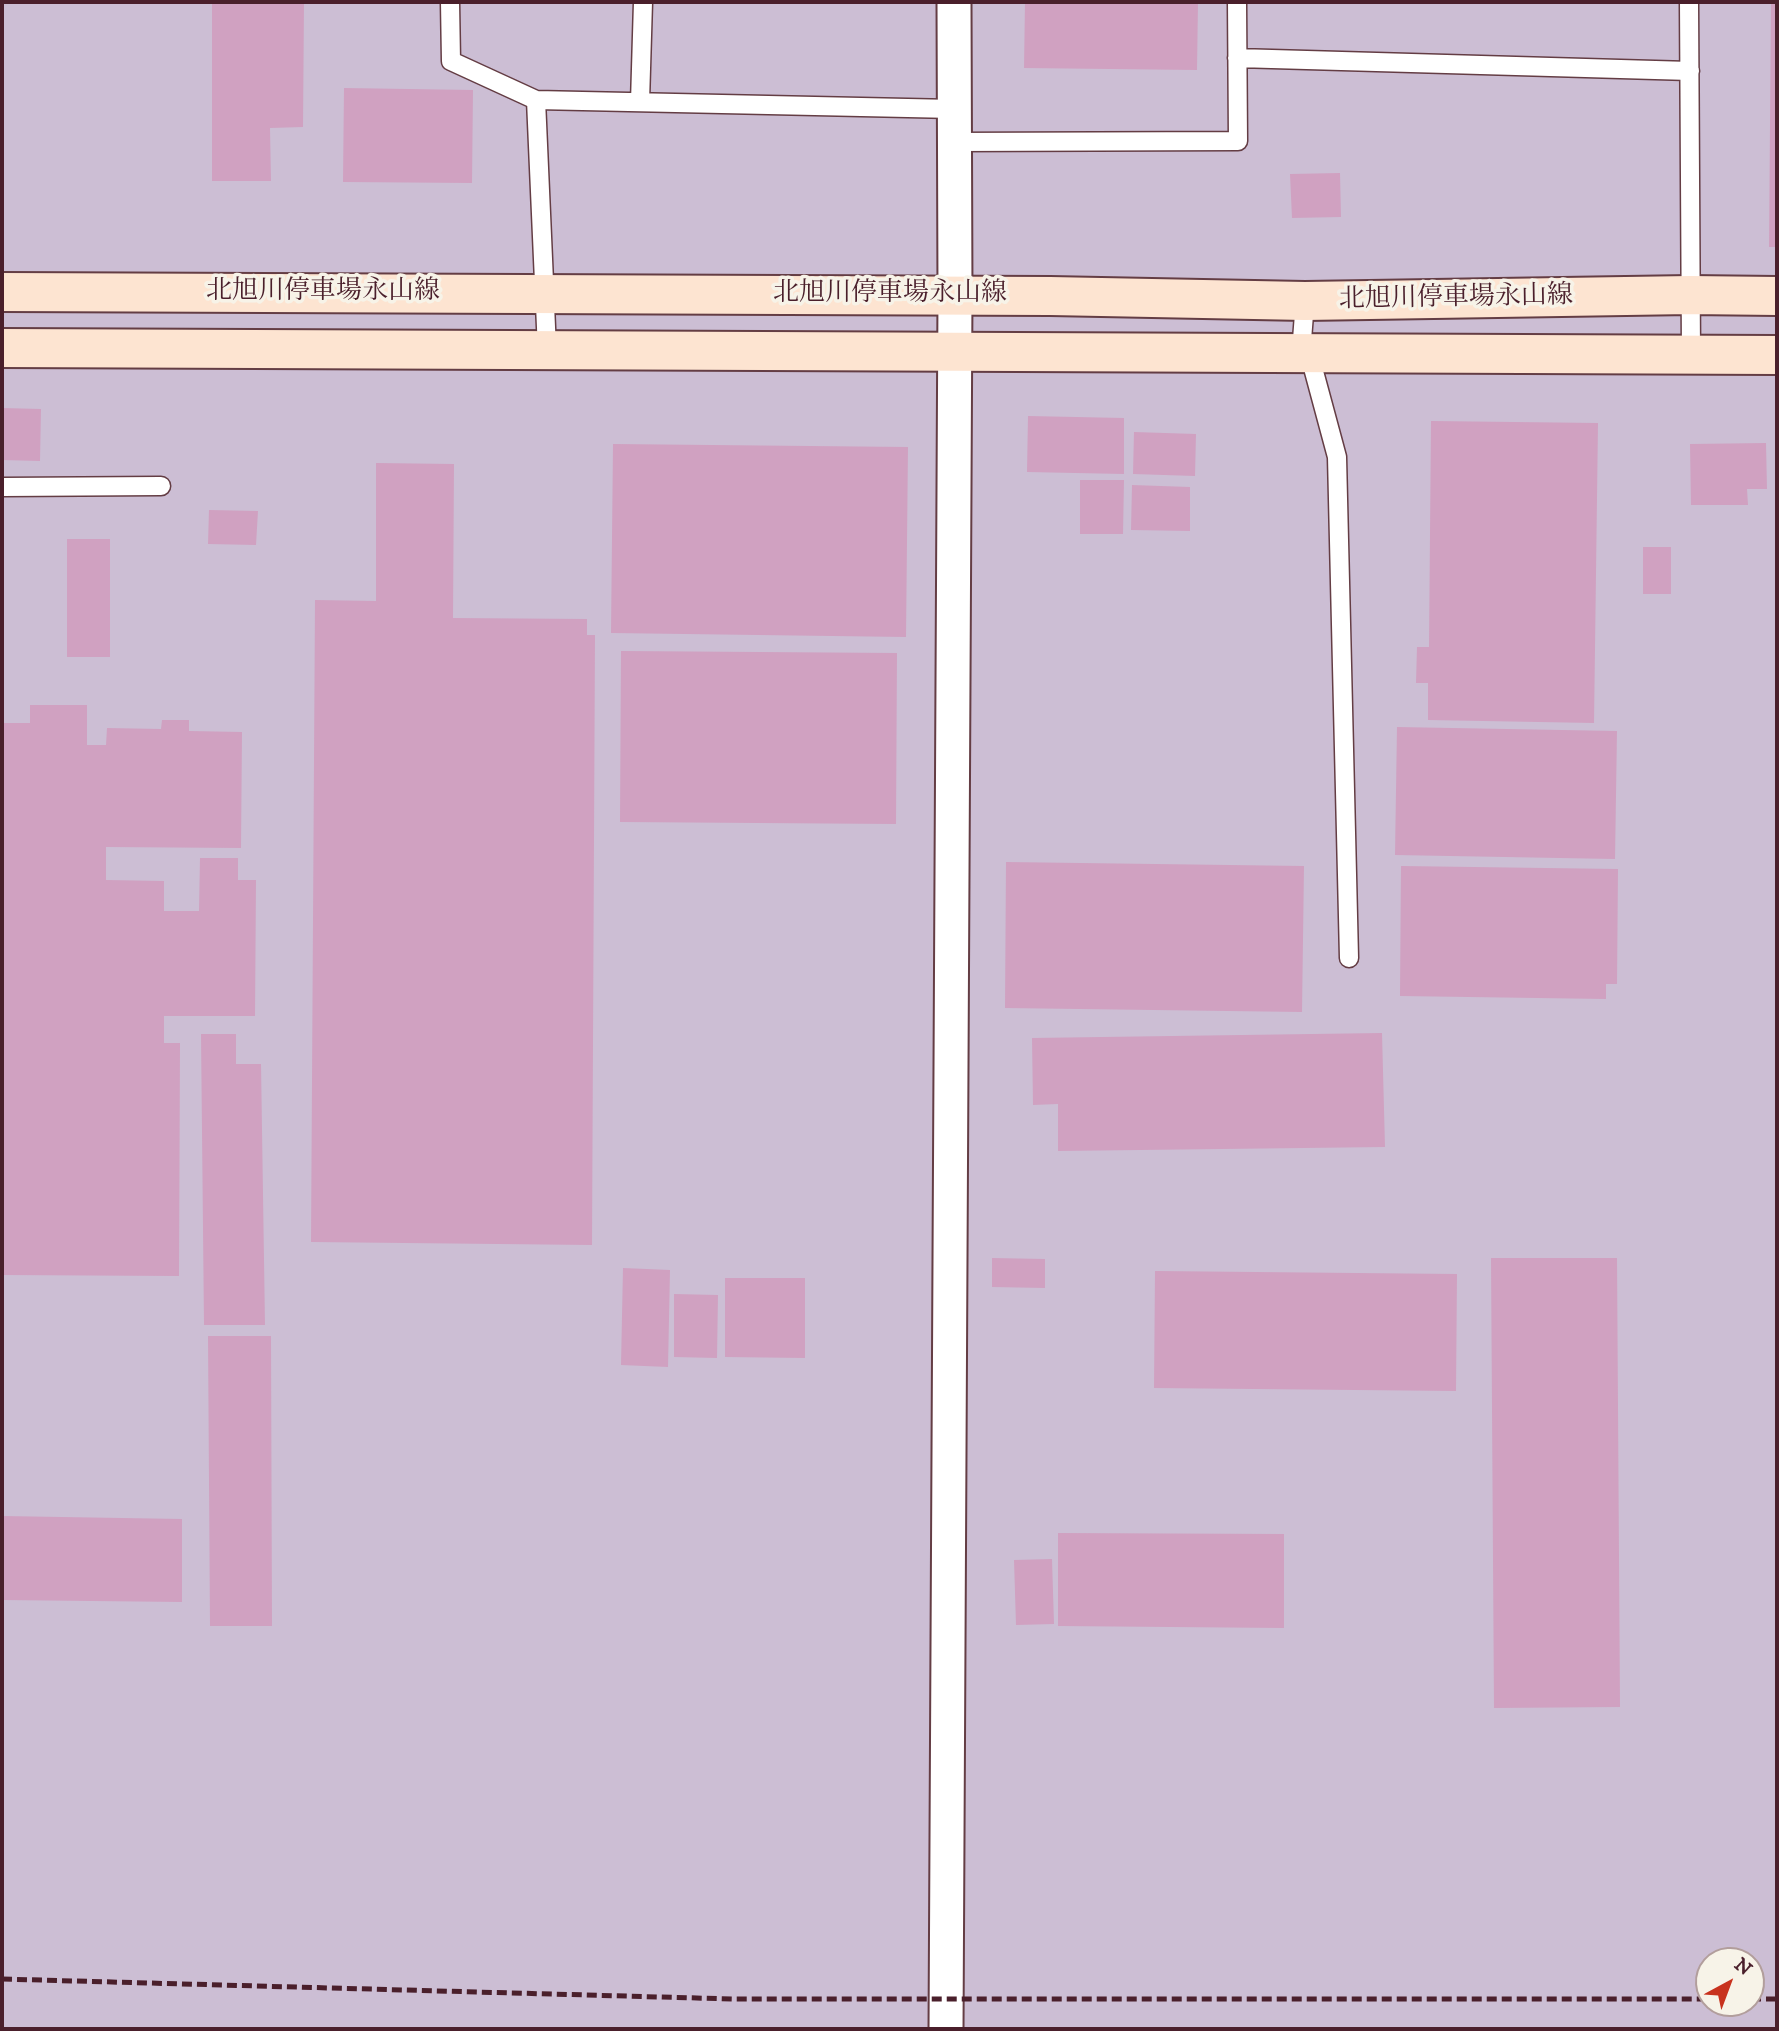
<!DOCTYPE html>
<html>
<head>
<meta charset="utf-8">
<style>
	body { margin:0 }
	#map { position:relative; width:1779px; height:2031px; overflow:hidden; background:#f5e8d3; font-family:"IM FELL DW Pica",serif }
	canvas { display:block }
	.frame { position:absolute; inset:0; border:4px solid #4a1f2b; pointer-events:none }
	.north { position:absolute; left:1695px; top:1947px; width:70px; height:70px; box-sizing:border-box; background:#f7f3e8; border:2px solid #b29e9c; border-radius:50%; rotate:41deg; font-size:19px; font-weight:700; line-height:28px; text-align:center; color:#4a1f2b }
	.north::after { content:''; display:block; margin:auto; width:24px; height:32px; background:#c8321e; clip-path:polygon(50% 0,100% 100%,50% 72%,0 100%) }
</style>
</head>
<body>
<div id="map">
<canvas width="1779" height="2031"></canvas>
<div class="frame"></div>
<div class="north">N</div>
</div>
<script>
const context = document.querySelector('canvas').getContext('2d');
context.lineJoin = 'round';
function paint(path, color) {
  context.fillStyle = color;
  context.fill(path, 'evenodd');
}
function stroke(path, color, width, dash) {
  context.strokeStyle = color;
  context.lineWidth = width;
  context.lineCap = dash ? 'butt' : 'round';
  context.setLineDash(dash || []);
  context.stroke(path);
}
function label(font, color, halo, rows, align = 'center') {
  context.font = font + ' "IM FELL DW Pica","Noto Serif JP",serif';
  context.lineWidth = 7;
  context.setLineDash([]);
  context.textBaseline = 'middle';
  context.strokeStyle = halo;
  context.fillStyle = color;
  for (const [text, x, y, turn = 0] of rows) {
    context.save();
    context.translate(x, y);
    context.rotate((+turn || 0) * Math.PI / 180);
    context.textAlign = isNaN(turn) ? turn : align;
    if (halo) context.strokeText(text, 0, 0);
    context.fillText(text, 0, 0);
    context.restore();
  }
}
const industrial = new Path2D(`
	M 2,2 L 1777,2 L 1777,2029 L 2,2029 ZM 1709,1961 L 1751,1961 L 1751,2003 L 1709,2003 Z`);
const building = new Path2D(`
	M 212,2 L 304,2 L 303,127 L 270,128 L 271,181 L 212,181 Z
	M 1025,2 L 1198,2 L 1197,70 L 1024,68 Z
	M 1771,2 L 1777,2 L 1777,247 L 1769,247 Z
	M 344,88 L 473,90 L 472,183 L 343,182 Z
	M 1340,173 L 1341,217 L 1292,218 L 1290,174 Z
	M 2,408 L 41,409 L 40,461 L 2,460 Z
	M 1028,416 L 1124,418 L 1124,474 L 1027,472 Z
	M 1431,421 L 1598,423 L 1594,723 L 1428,720 L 1428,683 L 1416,683 L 1417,647 L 1429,647 Z
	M 1134,432 L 1196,434 L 1195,476 L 1133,474 Z
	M 1766,443 L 1767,489 L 1747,489 L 1748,505 L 1691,505 L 1690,444 Z
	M 613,444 L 908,447 L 906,637 L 611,633 Z
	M 376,463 L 454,464 L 453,618 L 587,619 L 587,635 L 595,635 L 592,1245 L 311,1242 L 315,600 L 376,601 Z
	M 1080,480 L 1124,480 L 1123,534 L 1080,534 Z
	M 1132,485 L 1190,487 L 1190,531 L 1131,530 Z
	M 209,510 L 258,511 L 256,545 L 208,544 Z
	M 67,539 L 110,539 L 110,657 L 67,657 Z
	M 1643,547 L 1671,547 L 1671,594 L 1643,594 Z
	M 621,651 L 897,653 L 896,824 L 620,822 Z
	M 30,705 L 87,705 L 87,745 L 106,745 L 107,728 L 161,729 L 162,720 L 189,720 L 189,731 L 242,732 L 241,848 L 106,847 L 106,880 L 164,881 L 164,911 L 199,911 L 200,858 L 238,858 L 238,880 L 256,880 L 255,1016 L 164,1016 L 164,1043 L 180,1043 L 179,1276 L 2,1275 L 2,723 L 30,723 Z
	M 1397,727 L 1617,731 L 1615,859 L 1395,855 Z
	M 1006,862 L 1304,866 L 1302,1012 L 1005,1008 Z
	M 1401,866 L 1618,869 L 1617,984 L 1606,984 L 1606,999 L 1400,996 Z
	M 1382,1033 L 1385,1147 L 1058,1151 L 1058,1104 L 1033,1105 L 1032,1038 Z
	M 201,1034 L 236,1034 L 236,1064 L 261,1064 L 265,1325 L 204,1325 Z
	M 992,1258 L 1045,1259 L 1045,1288 L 992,1287 Z
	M 1491,1258 L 1617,1258 L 1620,1707 L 1494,1708 Z
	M 623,1268 L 670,1270 L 668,1367 L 621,1365 Z
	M 1155,1271 L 1457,1274 L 1456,1391 L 1154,1388 Z
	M 725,1278 L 805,1278 L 805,1358 L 725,1357 Z
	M 674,1294 L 718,1295 L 717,1358 L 674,1357 Z
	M 208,1336 L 271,1336 L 272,1626 L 210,1626 Z
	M 2,1516 L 182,1519 L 182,1602 L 2,1600 Z
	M 1058,1533 L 1284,1534 L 1284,1628 L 1058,1626 Z
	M 1052,1559 L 1054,1624 L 1016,1625 L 1014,1560 Z`);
const service = new Path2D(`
	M 450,2 L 451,61 L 536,100 L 954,109
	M 1689,2 L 1691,354
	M 1237,58 L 1690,71
	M 536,100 L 547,350
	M 640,102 L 643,2
	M 954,142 L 1238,141 L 1237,2
	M 1301,353 L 1305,301
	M 1309,353 L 1337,457 L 1349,958
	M 2,487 L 161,486`);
const minor = new Path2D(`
	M 946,2029 L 955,295 L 954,2`);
const secondary = new Path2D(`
	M 2,292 L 1050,296 L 1305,301 L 1690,295 L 1777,296
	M 2,348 L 1777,355`);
const rail = new Path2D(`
	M 2,1979 L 733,1999 L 1709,1999
	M 1751,1999 L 1777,1999`);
const streetNames = [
	["北旭川停車場永山線",323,293],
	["北旭川停車場永山線",890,295],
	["北旭川停車場永山線",1456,299,-1]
];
paint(industrial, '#ccbed4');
paint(building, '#d0a1c1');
stroke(service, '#643d44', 21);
stroke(minor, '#643d44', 37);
stroke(secondary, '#643d44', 42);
stroke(service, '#fff', 18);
stroke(minor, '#fff', 33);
stroke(secondary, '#fde4d1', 38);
stroke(rail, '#4a1f2b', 5, [10, 5]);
label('26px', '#4a1f2b', '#f7f3e8', streetNames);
</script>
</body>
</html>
